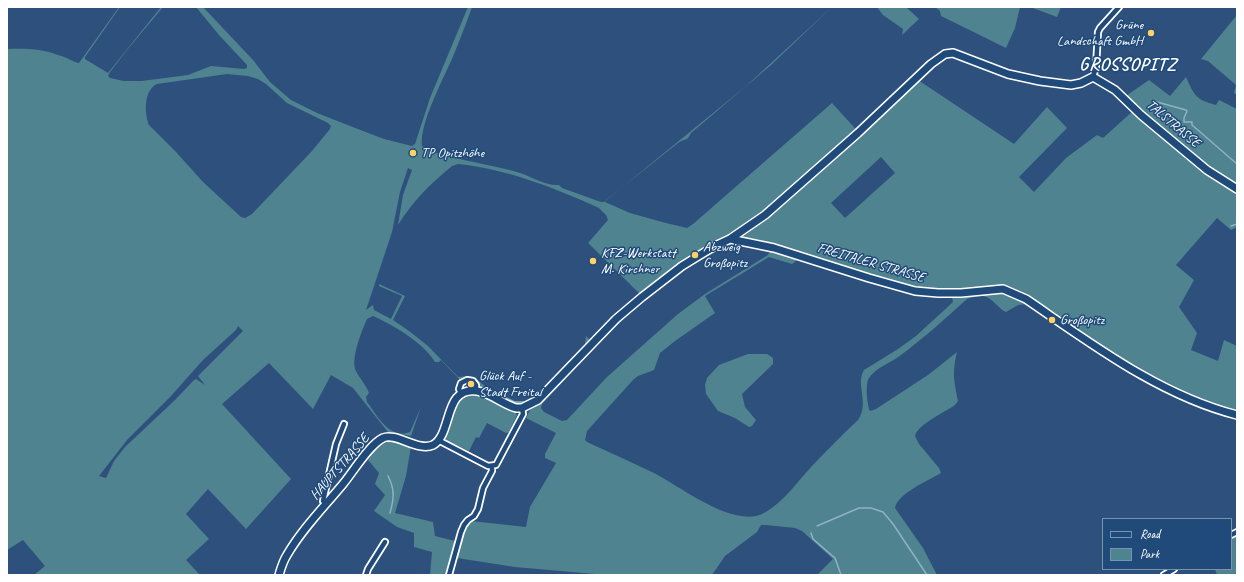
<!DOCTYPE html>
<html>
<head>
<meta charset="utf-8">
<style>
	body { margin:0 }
	#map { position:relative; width:1244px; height:582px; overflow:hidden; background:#2d517c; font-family:Caveat,sans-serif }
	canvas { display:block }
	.frame { position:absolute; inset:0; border:8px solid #fff; pointer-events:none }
	.legend { position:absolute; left:1102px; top:518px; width:130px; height:52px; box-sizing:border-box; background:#1f4a7a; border:1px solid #7992af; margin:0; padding:5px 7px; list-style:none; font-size:12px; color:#fff }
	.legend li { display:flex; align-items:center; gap:8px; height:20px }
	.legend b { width:20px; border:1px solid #7992af }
</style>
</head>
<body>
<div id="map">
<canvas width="1244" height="582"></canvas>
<div class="frame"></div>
<ul class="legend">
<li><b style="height:5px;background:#1f4a7a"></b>Road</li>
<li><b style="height:11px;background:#4f8390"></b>Park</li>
</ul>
</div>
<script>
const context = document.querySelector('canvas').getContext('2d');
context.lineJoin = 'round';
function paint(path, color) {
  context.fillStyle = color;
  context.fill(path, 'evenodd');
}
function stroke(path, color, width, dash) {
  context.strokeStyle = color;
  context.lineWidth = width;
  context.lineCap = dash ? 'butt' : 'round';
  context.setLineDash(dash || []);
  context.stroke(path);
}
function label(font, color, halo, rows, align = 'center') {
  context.font = font + ' Caveat,sans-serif';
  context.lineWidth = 3;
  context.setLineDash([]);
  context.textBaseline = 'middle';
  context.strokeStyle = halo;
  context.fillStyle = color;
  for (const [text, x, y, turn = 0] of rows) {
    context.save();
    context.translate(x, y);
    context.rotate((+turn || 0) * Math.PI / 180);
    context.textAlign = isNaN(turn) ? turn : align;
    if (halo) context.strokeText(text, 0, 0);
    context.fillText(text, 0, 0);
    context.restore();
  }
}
const green = new Path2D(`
	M 119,7 L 120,7 L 85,57 L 85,59 L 108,73 L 161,7 L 163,7 L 127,50 L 110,72 L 108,76 L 110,78 L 124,81 L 142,81 L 188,75 L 211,66 L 244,69 L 247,68 L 247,65 L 219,35 L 196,7 L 203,7 L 253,60 L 270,82 L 291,100 L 317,113 L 363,131 L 384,139 L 412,146 L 415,144 L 430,98 L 468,7 L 472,7 C 466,24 459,42 452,59 C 443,79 419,125 422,146 C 431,152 441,154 451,157 C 474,163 498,166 520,173 C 532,177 546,186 559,185 L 562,188 L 601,202 L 604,202 L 745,87 L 832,7 L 771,65 L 691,133 C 687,142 685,138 678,143 L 606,200 L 605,202 L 630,213 L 662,222 L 687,228 L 693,224 L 832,103 L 862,136 L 889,110 L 889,107 L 918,80 L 1014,144 L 1047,107 L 1067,128 L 1019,177 L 1034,192 L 1066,158 L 1097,135 L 1103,138 L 1133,111 L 1126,96 L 1149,80 L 1170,96 L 1186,77 C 1194,95 1196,100 1216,105 L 1219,100 L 1237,109 L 1237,227 L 1231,230 L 1217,218 L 1176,265 L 1194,280 L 1179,307 L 1197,333 L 1191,350 L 1218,361 L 1224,340 L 1237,346 L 1237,419 L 1173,396 L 1155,387 L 1108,359 L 1027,304 L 1018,305 L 1006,312 C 1003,311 1001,309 998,306 C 987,295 983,293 967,299 C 946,318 925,337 901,355 C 891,363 876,367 869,378 C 865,383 867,405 870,411 L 876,409 L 928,375 L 957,352 C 952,373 954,381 958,401 L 955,405 C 945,412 917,425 915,436 L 919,444 L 939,468 L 941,473 C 929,480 897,494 895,508 L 923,548 L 937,575 L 817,575 L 833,559 L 802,531 L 795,528 L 766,525 L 761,525 L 757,532 L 725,556 L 712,575 L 606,575 L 515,567 L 457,558 L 465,528 L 471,521 L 526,527 L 530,507 L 556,463 L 545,458 L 545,454 L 556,433 L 526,418 L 530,410 L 537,406 L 534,400 C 528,404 521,406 513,404 L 481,390 C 478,379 471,373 460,380 L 441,360 L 439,362 L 435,362 C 424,343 393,325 373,316 L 367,319 C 362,330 350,360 356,371 C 360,379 366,385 369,393 L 366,397 L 367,402 C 377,415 389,440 410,432 L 421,407 L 411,436 L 388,432 L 353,388 L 331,375 L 313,409 L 269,363 L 222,404 L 291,479 L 246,529 L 208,489 L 186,514 L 209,539 L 186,560 L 200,575 L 34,575 L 45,566 L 23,540 L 7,550 L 7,49 C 26,48 44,49 61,56 C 68,58 73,62 79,63 ZM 227,74 L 248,76 L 258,79 L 266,84 L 287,103 L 328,123 L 331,126 L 330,129 L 312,151 L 252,214 L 245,218 L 241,217 L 203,182 L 176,152 L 149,125 C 144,112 144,90 157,84 ZM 881,157 L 895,173 L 845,218 L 831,203 ZM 458,164 C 507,169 555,188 599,208 L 606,215 L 608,220 L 588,243 L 640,294 L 591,341 L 586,336 L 585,344 L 538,393 L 529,401 L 522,402 L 515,401 L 486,387 L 474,377 L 469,376 L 458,377 L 428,346 L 409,331 L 393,320 L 405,296 L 379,284 L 379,286 L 402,296 L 391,319 L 374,310 L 373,305 L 366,310 L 392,232 L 400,192 L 408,168 L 412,170 L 403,195 L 398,225 C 413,201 430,184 452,166 ZM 730,246 L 745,246 L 770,251 L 768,255 L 705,294 L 678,314 L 607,377 L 567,420 L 562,421 L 544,412 L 541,408 L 542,404 L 595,347 L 644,299 L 685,269 L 721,249 ZM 769,257 L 792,264 L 797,260 L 802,259 L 911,293 L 927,296 L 952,297 L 953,302 L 916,336 L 898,349 L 864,370 C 855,384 870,403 858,420 C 842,435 827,450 812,466 C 797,482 784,502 764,513 C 735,529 682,488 656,474 C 634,463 610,453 587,442 L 585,440 L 587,431 L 633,380 L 638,376 L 654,370 L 660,353 L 675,341 L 715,313 L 705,296 ZM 238,326 L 243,331 L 198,376 L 205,385 L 196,379 L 194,380 L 175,400 L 125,447 L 114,461 L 106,478 L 99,476 L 127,440 L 171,396 L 203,360 L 236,330 Z
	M 877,7 L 908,7 L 907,8 L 919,19 L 902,35 L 903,29 L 883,15 Z
	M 935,7 L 1020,7 L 1015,28 L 1006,48 L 941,16 L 940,11 Z
	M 1030,7 L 1061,7 L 1057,17 Z
	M 1237,15 L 1237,95 L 1234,93 L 1236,85 L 1208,61 L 1201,59 Z
	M 748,354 L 767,354 L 773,358 L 773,364 L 742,394 L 745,407 L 756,420 L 752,426 L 749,427 L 735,418 L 718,411 L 706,394 L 705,385 L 707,378 L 719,365 Z
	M 468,396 C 486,394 500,404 515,412 L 517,415 L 509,432 L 506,433 L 487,423 L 479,438 L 476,437 L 469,451 L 446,440 L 444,436 C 449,421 452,403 468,396 Z
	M 388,442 L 411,446 L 406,476 L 395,513 L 433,522 L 435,536 L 455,541 L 447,575 L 430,575 L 432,552 L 414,547 L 414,533 L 397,527 L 374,511 L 385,495 L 375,484 L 379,473 L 368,460 C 374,452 379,445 388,442 Z
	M 1237,535 L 1237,575 L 1217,575 L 1215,569 L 1231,569 L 1231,538 Z`);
const stream = new Path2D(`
	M 1152,104 L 1157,102 L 1186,110 L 1187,111 L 1184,118 L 1184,122 L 1192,122 L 1192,125 L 1237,164
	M 1231,226 L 1237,224
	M 557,375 L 568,363
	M 481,387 L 514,402 L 526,402
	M 388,476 C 395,489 394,499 390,513
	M 817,526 L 859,508 L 871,508 L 883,512 L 893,524 L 927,575
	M 811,533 L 813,539 L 835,558 L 841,575`);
const street = new Path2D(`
	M 1093,77 L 1096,67 L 1098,32 L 1100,28 L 1119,7
	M 461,394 L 459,389 L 461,383 L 467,380 L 473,381 L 476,385 L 476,391
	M 438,440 L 488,466 L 496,465 L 523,414 L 522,408
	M 327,503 L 323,501 L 336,444 L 344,424
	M 1231,535 L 1237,532
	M 366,575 L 368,569 L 385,542
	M 449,575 L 461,532 L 464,525 L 468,520 L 474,516 L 478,509 L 483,488 L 492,471 L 492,467
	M 1164,575 L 1174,569`);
const secondary = new Path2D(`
	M 730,239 L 774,248 L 869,278 L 915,291 L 938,293 L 961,293 L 1003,289 L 1026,299 C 1092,344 1159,395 1237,415
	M 279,575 C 281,568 283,561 287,555 C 302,529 324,507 343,484 C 353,472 369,445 383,438 C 396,432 418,452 433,445 C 453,434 443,386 477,391 C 491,393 502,404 516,408 L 522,408 L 538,400 L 616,319 L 642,297 L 682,266 L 713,247 L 730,239 L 765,215 L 858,133 L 931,64 L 945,54 L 953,53 L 1008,74 L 1040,81 L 1071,85 L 1081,83 L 1093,77 L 1115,90 L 1141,115 L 1207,170 L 1237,189`);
const markers = [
	[1151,33,4,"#ffd166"],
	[413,153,4,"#ffd166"],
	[695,255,4,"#ffd166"],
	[593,261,4,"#ffd166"],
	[1052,320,4,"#ffd166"],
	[471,384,4,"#ffd166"]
];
const poiNames = [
	["Grüne",1143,25,"right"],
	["Landschaft GmbH",1143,41,"right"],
	["TP Opitzhöhe",421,153],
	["Abzweig",703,247],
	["Großopitz",703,263],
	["KFZ-Werkstatt",601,253],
	["M. Kirchner",601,269],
	["Großopitz",1060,320],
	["Glück Auf -",479,376],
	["Stadt Freital",479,392]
];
const streetNames = [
	["TALSTRASSE",1173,124,40],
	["FREITALER STRASSE",871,263,16],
	["HAUPTSTRASSE",340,467,-49]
];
const districtNames = [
	["GROSSOPITZ",1128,65]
];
paint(green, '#4f8390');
stroke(stream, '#8fb1c6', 1.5);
stroke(street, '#fff', 8);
stroke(secondary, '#fff', 10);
stroke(street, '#1f4a7a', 4.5);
stroke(secondary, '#1f4a7a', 7);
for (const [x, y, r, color] of markers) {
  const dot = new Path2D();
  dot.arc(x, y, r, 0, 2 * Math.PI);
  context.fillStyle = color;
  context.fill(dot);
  stroke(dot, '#1f4a7a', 1.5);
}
label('14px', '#fff', '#1f4a7a', poiNames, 'left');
label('14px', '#fff', '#1f4a7a', streetNames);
context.letterSpacing = '1px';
label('bold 18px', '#fff', '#1f4a7a', districtNames);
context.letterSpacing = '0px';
</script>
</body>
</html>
